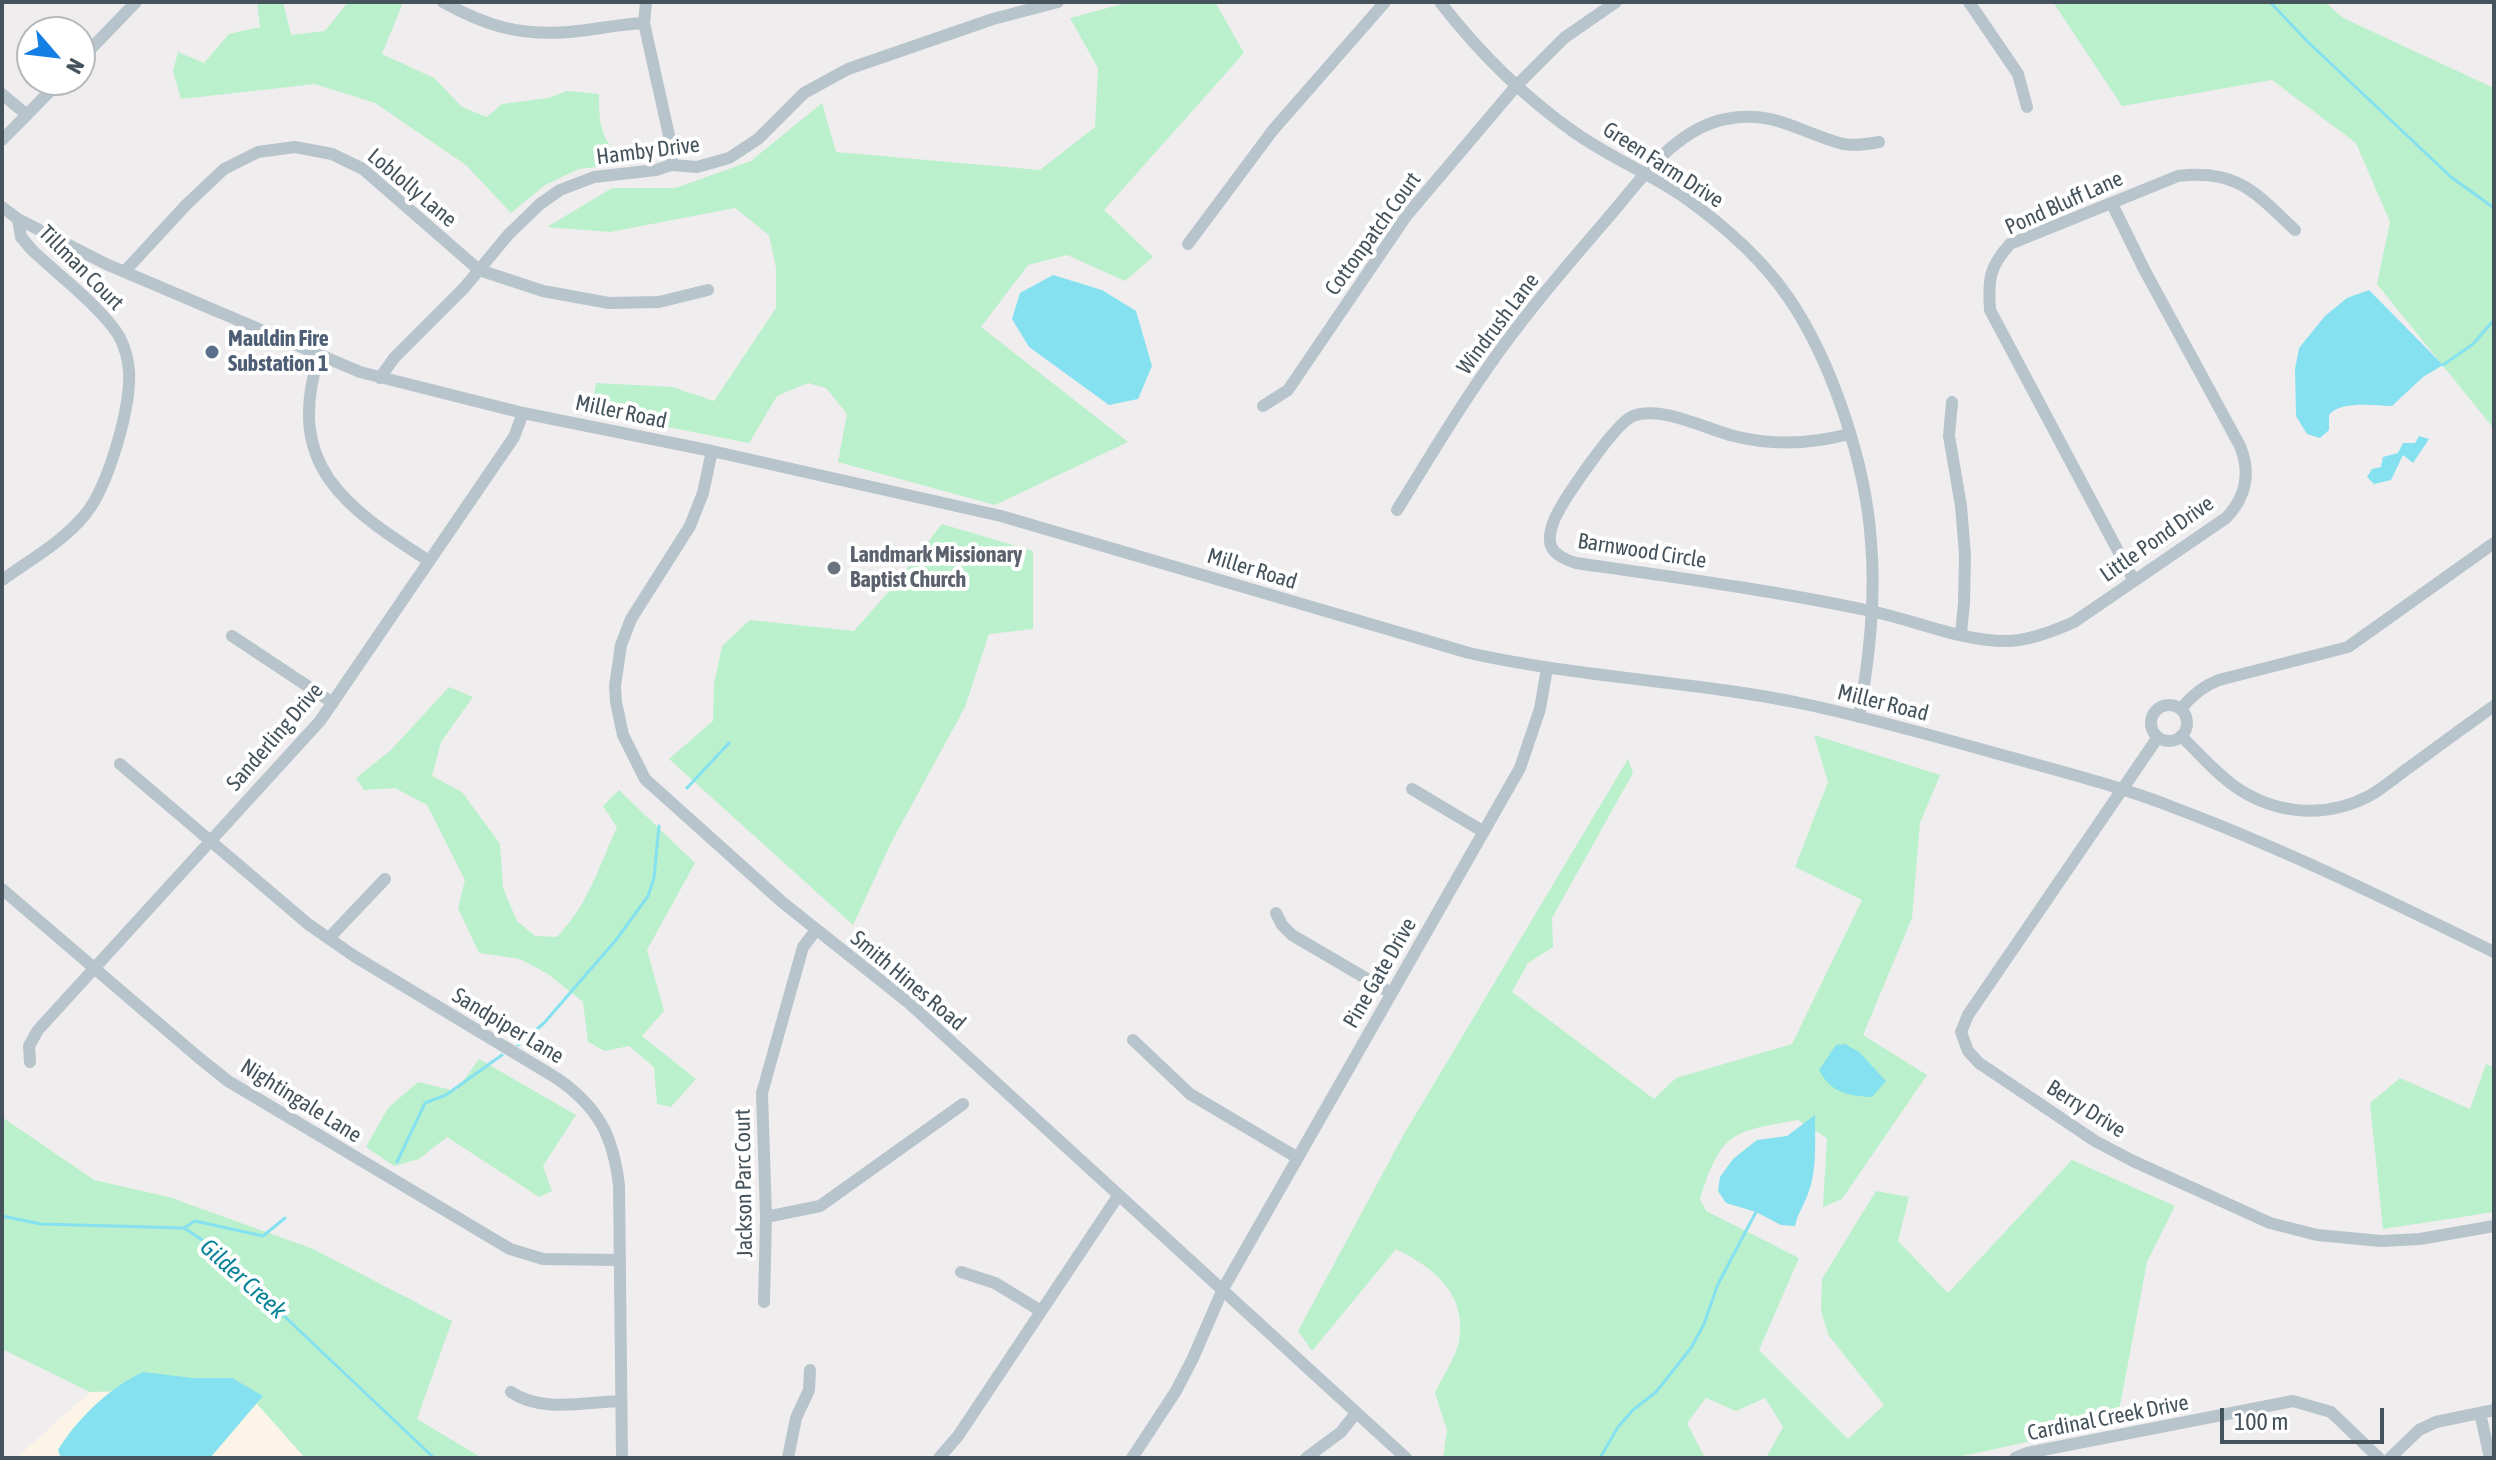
<!DOCTYPE html>
<html>
<head>
<meta charset="utf-8">
<style>
	body { margin:0 }
	#map { position:relative; width:2496px; height:1460px; overflow:hidden; background:#f0edee; font-family:"Asap Condensed",sans-serif }
	canvas { display:block }
	.frame { position:absolute; inset:0; border:4px solid #45535c; pointer-events:none }
	.north { position:absolute; left:16px; top:16px; width:80px; height:80px; box-sizing:border-box; background:#fff; border:2px solid #b5babe; border-radius:50%; rotate:118deg; font-size:22px; font-weight:700; line-height:32px; text-align:center; color:#45535c }
	.north::after { content:''; display:block; margin:auto; width:28px; height:36px; background:#137fe5; clip-path:polygon(50% 0,100% 100%,50% 72%,0 100%) }
	.scale { position:absolute; left:2220px; top:1408px; width:164px; height:36px; box-sizing:border-box; border:4px solid #45535c; border-top:0; padding-left:10px; font-size:24px; line-height:28px; white-space:nowrap; color:#45535c; -webkit-text-stroke:6px #fff; paint-order:stroke }
</style>
</head>
<body>
<div id="map">
<canvas width="2496" height="1460"></canvas>
<div class="frame"></div>
<div class="north">N</div>
<div class="scale">100 m</div>
</div>
<script>
const context = document.querySelector('canvas').getContext('2d');
context.lineJoin = 'round';
function paint(path, color) {
  context.fillStyle = color;
  context.fill(path, 'evenodd');
}
function stroke(path, color, width, dash) {
  context.strokeStyle = color;
  context.lineWidth = width;
  context.lineCap = dash ? 'butt' : 'round';
  context.setLineDash(dash || []);
  context.stroke(path);
}
function label(font, color, halo, rows, align = 'center') {
  context.font = font + ' "Asap Condensed",sans-serif';
  context.lineWidth = 8;
  context.setLineDash([]);
  context.textBaseline = 'middle';
  context.strokeStyle = halo;
  context.fillStyle = color;
  for (const [text, x, y, turn = 0] of rows) {
    context.save();
    context.translate(x, y);
    context.rotate((+turn || 0) * Math.PI / 180);
    context.textAlign = isNaN(turn) ? turn : align;
    if (halo) context.strokeText(text, 0, 0);
    context.fillText(text, 0, 0);
    context.restore();
  }
}
const commercial = new Path2D(`
	M 243,1387 L 305,1458 L 16,1458 L 90,1392 Z`);
const green = new Path2D(`
	M 257,2 L 283,2 L 291,35 L 325,31 L 348,2 L 398,2 L 402,5 L 382,54 L 434,78 L 462,107 L 487,117 L 502,104 L 549,98 L 567,91 L 599,94 C 599,128 601,141 628,163 L 579,169 L 545,185 L 511,213 L 466,165 L 375,103 L 315,84 L 181,99 L 173,71 L 178,52 L 204,63 L 229,34 L 260,27 Z
	M 1130,2 L 1215,2 L 1244,53 L 1104,210 L 1153,257 L 1125,281 L 1067,255 L 1028,265 L 981,327 L 1128,442 L 995,505 L 838,462 L 847,414 L 826,388 L 808,383 L 777,396 L 749,443 L 591,412 L 596,383 L 672,387 L 714,401 L 776,308 L 776,268 L 769,235 L 735,208 L 610,232 L 547,227 L 612,188 L 676,188 L 751,161 L 822,103 L 836,152 L 1040,170 L 1095,127 L 1098,68 L 1070,18 Z
	M 2053,2 L 2325,2 L 2343,18 L 2494,88 L 2494,429 L 2377,284 L 2390,222 L 2356,143 L 2272,80 L 2122,106 Z
	M 942,524 L 1033,551 L 1033,629 L 989,634 L 965,707 L 892,841 L 853,925 L 669,759 L 713,721 L 714,684 L 722,646 L 750,620 L 854,631 L 892,588 Z
	M 449,687 L 473,697 L 441,742 L 432,776 L 462,792 L 500,844 L 503,888 L 517,921 L 535,936 L 557,937 C 589,903 598,869 617,827 L 603,806 L 619,790 L 695,863 L 647,950 L 664,1011 L 642,1036 L 696,1079 L 671,1107 L 657,1104 L 654,1067 L 629,1046 L 605,1051 L 588,1042 L 583,1002 L 548,974 L 520,959 L 479,953 L 458,908 L 465,880 L 427,805 L 395,788 L 364,790 L 356,778 L 391,750 Z
	M 1814,735 L 1940,775 L 1920,823 L 1912,918 L 1863,1035 L 1927,1075 L 1842,1199 L 1823,1207 L 1827,1138 L 1798,1120 C 1731,1132 1722,1131 1700,1199 L 1706,1211 L 1799,1258 L 1759,1350 L 1848,1439 L 1884,1405 L 1829,1336 L 1821,1311 L 1822,1279 L 1876,1191 L 1909,1197 L 1898,1241 L 1948,1293 L 2072,1160 L 2175,1206 L 2147,1262 L 2117,1422 L 1954,1458 L 1766,1458 L 1783,1427 L 1765,1398 L 1736,1411 L 1706,1398 L 1687,1423 L 1705,1458 L 1443,1458 L 1447,1430 L 1435,1393 C 1442,1378 1457,1355 1459,1341 C 1467,1293 1434,1268 1396,1249 L 1312,1351 L 1298,1331 L 1404,1134 L 1628,759 L 1633,773 L 1552,918 L 1553,947 L 1528,963 L 1512,992 L 1654,1099 L 1676,1078 L 1792,1044 L 1862,900 L 1795,867 L 1828,782 Z
	M 479,1059 L 576,1115 L 543,1166 L 552,1191 L 539,1197 L 447,1137 L 419,1159 L 394,1166 L 366,1147 L 388,1108 L 418,1082 L 456,1091 Z
	M 2486,1064 L 2494,1067 L 2494,1212 L 2383,1229 L 2370,1103 L 2400,1078 L 2470,1109 Z
	M 2,1117 L 94,1180 L 169,1197 L 313,1249 L 452,1321 L 417,1419 L 482,1458 L 305,1458 L 243,1388 L 90,1392 L 2,1349 Z`);
const water = new Path2D(`
	M 1053,275 L 1102,290 L 1136,311 L 1152,366 L 1138,399 L 1109,405 L 1029,347 L 1012,319 L 1020,293 Z
	M 2369,290 L 2443,365 L 2423,377 L 2392,406 C 2374,406 2342,400 2329,415 L 2329,430 L 2320,438 L 2307,434 L 2296,416 L 2295,369 L 2299,348 L 2325,316 L 2347,298 Z
	M 2419,436 L 2429,439 L 2413,463 L 2403,455 L 2391,480 L 2374,484 L 2367,477 L 2372,469 L 2381,467 L 2383,457 L 2398,453 L 2403,443 L 2415,443 Z
	M 1845,1044 L 1859,1052 L 1886,1081 L 1872,1097 C 1848,1096 1831,1093 1819,1070 L 1836,1045 Z
	M 1815,1115 C 1815,1137 1817,1171 1809,1191 C 1805,1204 1798,1212 1795,1226 L 1781,1225 L 1756,1212 L 1726,1203 L 1718,1191 L 1720,1177 L 1733,1159 L 1757,1140 L 1787,1136 Z
	M 143,1372 L 193,1378 L 232,1378 L 263,1396 L 210,1458 L 61,1458 L 58,1450 C 77,1419 110,1387 143,1372 Z`);
const stream = new Path2D(`
	M 2270,2 L 2308,42 L 2451,177 L 2494,208
	M 2443,365 L 2473,344 L 2494,320
	M 687,788 L 729,743
	M 518,1045 L 544,1023 L 616,940 L 648,896 L 654,878 L 659,826
	M 397,1162 L 425,1103 L 446,1095 L 502,1055
	M 2,1216 L 41,1224 L 184,1228 L 207,1243 L 434,1458
	M 184,1228 L 195,1221 L 263,1236 L 285,1218
	M 1600,1458 L 1618,1427 L 1633,1410 L 1656,1392 L 1691,1348 L 1704,1324 L 1718,1284 L 1756,1212`);
const minor = new Path2D(`
	M 443,2 C 486,26 520,36 569,32 C 594,30 619,24 644,23
	M 646,2 L 644,23 L 672,149 L 671,165
	M 1440,2 C 1478,51 1523,96 1574,132 C 1609,157 1649,173 1684,197 C 1722,224 1761,258 1788,297 C 1832,361 1866,464 1871,542 C 1876,600 1869,659 1859,717
	M 1969,2 L 2018,74 L 2027,107
	M 80,60 L 136,2
	M 2,94 L 27,115
	M 2,140 L 61,80
	M 2,207 L 18,219 L 106,264 L 360,372 L 523,413 L 712,451 L 1001,516 L 1469,653 C 1581,678 1697,681 1809,705 C 1874,719 1938,737 2002,755 C 2060,771 2119,786 2175,808 C 2284,849 2390,901 2494,952
	M 1188,244 L 1273,130 L 1385,2
	M 125,271 L 186,205 L 224,169 L 258,152 L 295,147 L 332,154 L 363,169 L 479,270 L 543,291 L 609,303 L 659,302 L 708,290
	M 319,356 C 284,466 345,507 429,561
	M 380,378 L 394,358 L 464,288 L 508,235 L 540,204 L 560,190 L 594,177 L 656,170 L 671,165 L 697,167 L 729,158 L 758,139 L 804,93 L 848,69 L 993,19 L 1058,2
	M 1952,402 L 1949,436 L 1961,506 L 1965,555 L 1964,603 L 1961,634
	M 1263,406 L 1288,390 L 1407,215 L 1517,85 L 1564,38 L 1616,2
	M 1849,434 C 1811,444 1773,446 1734,436 C 1706,429 1661,405 1633,416 C 1615,423 1564,499 1555,518 C 1544,544 1550,555 1576,563 C 1673,577 1770,590 1866,610 C 1913,619 1961,642 2009,641 C 2031,640 2054,631 2074,622 L 2226,518 C 2246,497 2251,473 2240,446 L 2145,271 L 2112,204
	M 712,451 L 703,493 L 690,526 L 631,619 L 621,645 L 615,686 L 616,702 L 623,735 L 645,779 L 782,902 L 909,1003 L 1406,1458
	M 1397,510 C 1425,465 1452,419 1482,376 C 1519,321 1564,269 1607,219 C 1640,181 1674,129 1726,119 C 1773,109 1801,133 1843,144 C 1855,146 1868,144 1879,142
	M 2,580 C 30,560 62,542 84,516 C 108,488 131,408 129,371 C 128,360 125,347 119,336 C 103,309 56,273 32,250 L 21,237 L 18,219
	M 2134,581 L 1990,310 C 1988,280 1989,267 2010,244 L 2178,176 C 2237,169 2255,192 2295,230
	M 232,636 L 333,703
	M2151 723a18 18 0 1 1 36 0a18 18 0 1 1-36 0Z
	M 2181,709 C 2192,695 2203,686 2219,680 L 2348,647 L 2494,543
	M 2181,736 C 2200,754 2218,776 2240,790 C 2280,815 2327,818 2369,796 C 2385,787 2399,774 2414,764 C 2441,744 2467,725 2494,706
	M 2158,737 L 1968,1015 L 1961,1032 L 1968,1051 L 1979,1063 L 2095,1141 L 2133,1161 L 2270,1223 L 2317,1235 L 2381,1241 L 2420,1239 L 2494,1226
	M 120,764 L 308,924 L 354,956 L 558,1079 C 599,1108 613,1136 619,1185 L 622,1458
	M 1412,789 L 1484,832
	M 2,889 L 198,1057 L 228,1081 L 510,1249 L 543,1259 L 620,1260
	M 1276,913 L 1282,925 L 1292,935 L 1391,993
	M 329,938 L 385,879
	M 1133,1040 L 1190,1094 L 1298,1158
	M 30,1062 L 29,1046 L 38,1030 L 320,721 L 514,437 L 523,413
	M 766,1217 L 820,1206 L 963,1104
	M 961,1272 L 995,1283 L 1041,1311
	M 764,1302 L 766,1217 L 762,1093 L 803,947 L 816,930
	M 511,1392 C 541,1413 586,1402 621,1401
	M 2480,1413 L 2490,1458
	M 788,1458 L 796,1418 L 809,1390 L 810,1370
	M 939,1458 L 958,1436 L 1118,1196
	M 1132,1458 L 1176,1391 L 1193,1358 L 1223,1289 L 1520,768 L 1540,709 L 1547,668
	M 1306,1458 L 1341,1432 L 1356,1413
	M 2015,1458 L 2027,1453 L 2293,1401 L 2331,1412 L 2379,1458
	M 2390,1458 L 2419,1430 L 2436,1422 L 2494,1410`);
const markers = [
	[212,352,8,"#5c6f8a"],
	[834,568,8,"#6b7280"]
];
const streetNames = [
	["Hamby Drive",648,151,-7],
	["Green Farm Drive",1663,165,33],
	["Loblolly Lane",412,188,40],
	["Pond Bluff Lane",2064,203,-24],
	["Cottonpatch Court",1373,234,-54],
	["Tillman Court",81,268,45],
	["Windrush Lane",1498,324,-53],
	["Miller Road",621,412,12],
	["Little Pond Drive",2157,539,-35],
	["Barnwood Circle",1642,551,9],
	["Miller Road",1252,569,17],
	["Miller Road",1883,703,14],
	["Sanderling Drive",275,737,-49],
	["Pine Gate Drive",1380,973,-60],
	["Smith Hines Road",908,981,40],
	["Sandpiper Lane",508,1026,31],
	["Nightingale Lane",301,1101,32],
	["Berry Drive",2086,1109,32],
	["Jackson Parc Court",744,1183,-91],
	["Cardinal Creek Drive",2108,1418,-11]
];
const serviceNames = [
	["Mauldin Fire",228,339],
	["Substation 1",228,364]
];
const worshipNames = [
	["Landmark Missionary",850,555],
	["Baptist Church",850,580]
];
const waterNames = [
	["Gilder Creek",243,1279,42]
];
paint(commercial, '#fcf4e6');
paint(green, '#baf0cb');
paint(water, '#85e1ef');
stroke(stream, '#85e1ef', 3);
stroke(minor, '#b8c4cb', 12);
for (const [x, y, r, color] of markers) {
  const dot = new Path2D();
  dot.arc(x, y, r, 0, 2 * Math.PI);
  context.fillStyle = color;
  context.fill(dot);
  stroke(dot, '#fff', 3);
}
label('22px', '#45535c', '#fff', streetNames);
label('bold 22px', '#4e5e75', '#fff', serviceNames, 'left');
label('bold 22px', '#5b616d', '#fff', worshipNames, 'left');
label('italic 24px', '#088296', '#fff', waterNames);
</script>
</body>
</html>
